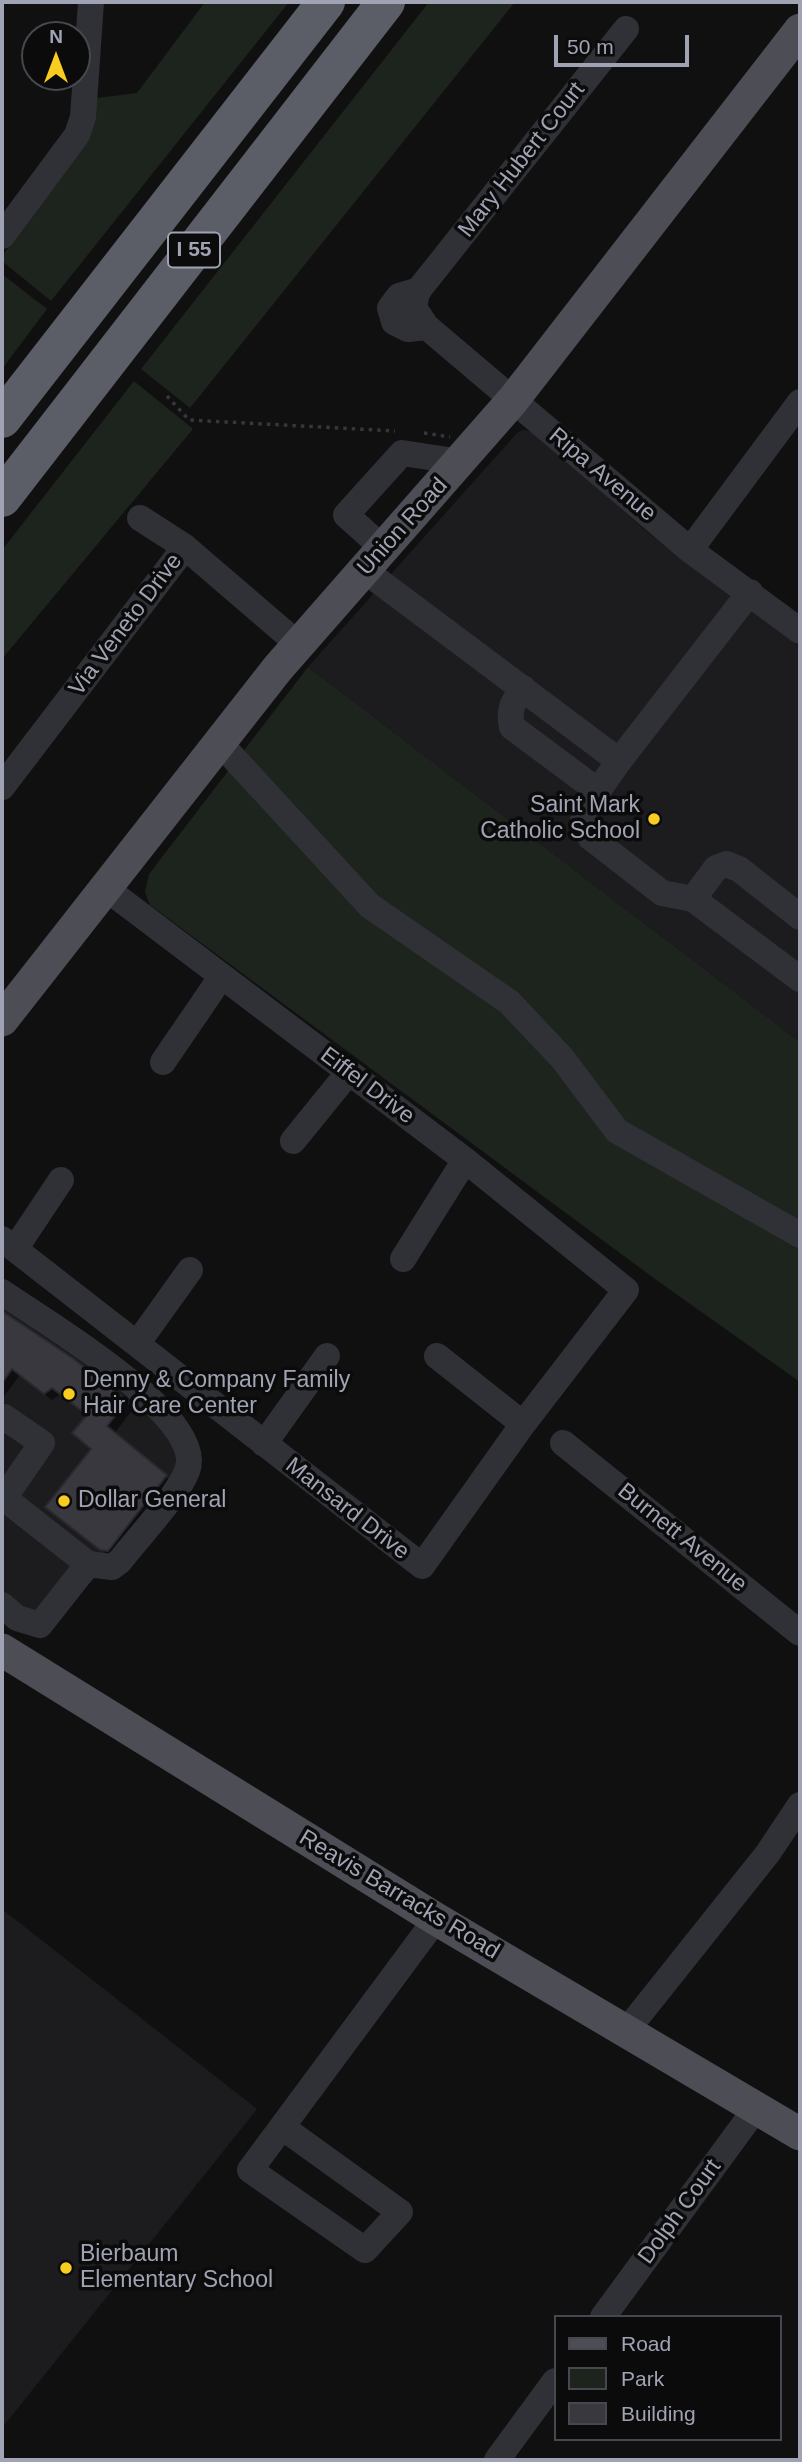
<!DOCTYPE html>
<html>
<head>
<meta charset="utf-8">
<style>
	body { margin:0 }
	#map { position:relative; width:802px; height:2462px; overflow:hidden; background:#101011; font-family:Arial,sans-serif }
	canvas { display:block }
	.frame { position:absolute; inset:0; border:4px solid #a0a3b3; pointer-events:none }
	.legend { position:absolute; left:554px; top:2315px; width:228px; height:126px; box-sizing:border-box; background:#0b0b0c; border:2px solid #47484f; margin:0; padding:9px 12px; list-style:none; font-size:21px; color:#a0a3b3 }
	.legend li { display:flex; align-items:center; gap:14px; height:35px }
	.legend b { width:35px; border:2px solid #47484f }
	.north { position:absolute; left:21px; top:21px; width:70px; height:70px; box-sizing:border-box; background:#0b0b0c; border:2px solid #47484f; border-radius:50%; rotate:0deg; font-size:19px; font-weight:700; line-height:28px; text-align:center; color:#a0a3b3 }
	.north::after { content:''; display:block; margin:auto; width:24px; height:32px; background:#f9cd1f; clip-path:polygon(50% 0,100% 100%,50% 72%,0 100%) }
	.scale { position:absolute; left:554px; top:35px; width:135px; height:32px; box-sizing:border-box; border:4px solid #a0a3b3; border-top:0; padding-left:9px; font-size:21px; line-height:24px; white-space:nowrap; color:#a0a3b3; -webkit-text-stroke:5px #0b0b0c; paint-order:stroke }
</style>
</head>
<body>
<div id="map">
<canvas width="802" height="2462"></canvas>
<div class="frame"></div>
<ul class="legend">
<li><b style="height:9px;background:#4c4d55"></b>Road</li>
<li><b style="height:19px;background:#1c241d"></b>Park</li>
<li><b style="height:19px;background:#39383e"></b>Building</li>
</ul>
<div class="north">N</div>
<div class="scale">50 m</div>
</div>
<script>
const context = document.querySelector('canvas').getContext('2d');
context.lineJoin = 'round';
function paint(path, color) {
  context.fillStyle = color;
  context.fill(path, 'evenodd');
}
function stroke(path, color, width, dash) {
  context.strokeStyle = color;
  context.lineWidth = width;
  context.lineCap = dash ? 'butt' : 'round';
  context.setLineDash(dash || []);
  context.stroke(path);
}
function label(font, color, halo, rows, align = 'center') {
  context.font = font + ' Arial,sans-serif';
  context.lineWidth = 7;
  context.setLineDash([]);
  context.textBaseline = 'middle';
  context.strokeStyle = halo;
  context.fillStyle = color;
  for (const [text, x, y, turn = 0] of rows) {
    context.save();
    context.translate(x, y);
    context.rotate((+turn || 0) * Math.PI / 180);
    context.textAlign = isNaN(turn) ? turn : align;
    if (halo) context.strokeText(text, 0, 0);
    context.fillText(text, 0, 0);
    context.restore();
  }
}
const built = new Path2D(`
	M 524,430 L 533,432 L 646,531 L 800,647 L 800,1042 L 308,667 L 518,432 Z
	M 2,1279 L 168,1405 L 186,1464 L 108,1566 L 32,1636 L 2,1615 Z
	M 2,1909 L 257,2109 L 2,2428 Z`);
const green = new Path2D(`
	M 205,2 L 289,2 L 51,301 L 2,261 L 2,256 L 86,142 L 97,98 L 137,93 Z
	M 429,2 L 515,2 L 190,408 L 141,369 Z
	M 2,274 L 47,309 L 2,369 Z
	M 134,381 L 193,429 L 2,659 L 2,550 Z
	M 308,667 L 800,1042 L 800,1382 L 655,1279 L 150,905 L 145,892 L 149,874 Z`);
const shadow = new Path2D(`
	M 2,1313 L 73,1361 L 126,1402 L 133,1409 L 114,1434 L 173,1483 L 109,1556 L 55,1514 L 93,1449 L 88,1416 L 61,1394 L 52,1400 L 20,1375 L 2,1399 Z`);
const building = new Path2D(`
	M 2,1311 L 74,1359 L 127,1401 L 107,1426 L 167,1475 L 108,1551 L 100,1550 L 45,1507 L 91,1449 L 72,1433 L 87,1415 L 52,1388 L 44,1394 L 12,1369 L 2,1383 Z`);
const path = new Path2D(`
	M 167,396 L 189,420 L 395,431
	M 424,433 L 450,437`);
const minor = new Path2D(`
	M 626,29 L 417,292 L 414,308 L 427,327 L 690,550 L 800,631
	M 2,236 L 77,135 L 83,117 L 91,2
	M 419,290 L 399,296 L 390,308 L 394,322 L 408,329 L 427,327
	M 140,518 L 185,547
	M 384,549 L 346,515 L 402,453 L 461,462
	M 690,550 L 800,402
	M 364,570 L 619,761 L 586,808 L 583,821 L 590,837 L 662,893 L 693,899
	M 523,688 C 513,702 508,709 512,727 L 598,791
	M 218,741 L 370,906 L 509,1002 L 562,1058 L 617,1131 L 800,1235
	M 619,761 L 750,592
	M 2,787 L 185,547 L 298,644
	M 800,917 L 739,869 L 726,864 L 716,868 L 693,899 L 800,979
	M 163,1062 L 221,977
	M 293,1141 L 349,1072
	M 2,1239 L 422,1566 L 523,1424 L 626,1290 L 465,1160 L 104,887
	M 15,1249 L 61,1180
	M 403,1259 L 465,1160
	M 2,1292 C 40,1319 209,1417 187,1471 C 177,1497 138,1537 120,1561 L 112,1567 L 88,1564
	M 137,1344 L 190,1270
	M 437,1356 L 523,1424
	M 2,1421 L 4,1417 L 42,1443 L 4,1498 L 88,1564 L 40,1625 L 17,1618 L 2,1605
	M 563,1443 L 800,1633
	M 264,1444 L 327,1356
	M 627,2030 L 768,1853 L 800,1805
	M 282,2127 L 400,2212 L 365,2250 L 250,2170 C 312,2086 374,2003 436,1919
	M 603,2317 L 757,2107
	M 497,2460 L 555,2381`);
const major = new Path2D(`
	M 2,1020 L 278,668 L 513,400 L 800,30
	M 2,1650 L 436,1919 L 800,2134`);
const highway = new Path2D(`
	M 2,419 L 326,2
	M 2,498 L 386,2`);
const markers = [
	[654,819,7,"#f9cd1f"],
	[69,1394,7,"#f9cd1f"],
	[64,1501,7,"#f9cd1f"],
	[66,2268,7,"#f9cd1f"]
];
const shields = [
	[194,250,52]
];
const shieldNames = [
	["I 55",194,250]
];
const streetNames = [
	["Mary Hubert Court",522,160,-52],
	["Ripa Avenue",602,475,40],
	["Union Road",403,527,-48],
	["Via Veneto Drive",126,625,-53],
	["Eiffel Drive",367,1086,37],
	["Mansard Drive",347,1509,38],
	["Burnett Avenue",682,1538,39],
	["Reavis Barracks Road",399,1895,31],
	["Dolph Court",680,2212,-54]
];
const poiNames = [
	["Saint Mark",640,806,"right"],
	["Catholic School",640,832,"right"],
	["Denny & Company Family",83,1381],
	["Hair Care Center",83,1407],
	["Dollar General",78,1501],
	["Bierbaum",80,2255],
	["Elementary School",80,2281]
];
paint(built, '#1c1c1e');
paint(green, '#1c241d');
paint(shadow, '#0007');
paint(building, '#39383e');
stroke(building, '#2a292d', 2);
stroke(path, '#36373d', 3.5, [3.5, 5]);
stroke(minor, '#303136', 26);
stroke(major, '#4c4d55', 33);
stroke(highway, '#5c5e67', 38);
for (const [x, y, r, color] of markers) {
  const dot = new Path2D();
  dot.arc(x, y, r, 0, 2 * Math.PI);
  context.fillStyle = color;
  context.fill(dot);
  stroke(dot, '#0b0b0c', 2.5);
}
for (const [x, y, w] of shields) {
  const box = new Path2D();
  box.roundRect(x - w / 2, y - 17.5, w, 35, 5);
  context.fillStyle = '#0b0b0c';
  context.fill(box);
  stroke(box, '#a0a3b3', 2);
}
label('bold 21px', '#a0a3b3', null, shieldNames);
label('23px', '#a0a3b3', '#0b0b0c', streetNames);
label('23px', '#a0a3b3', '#0b0b0c', poiNames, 'left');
</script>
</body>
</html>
